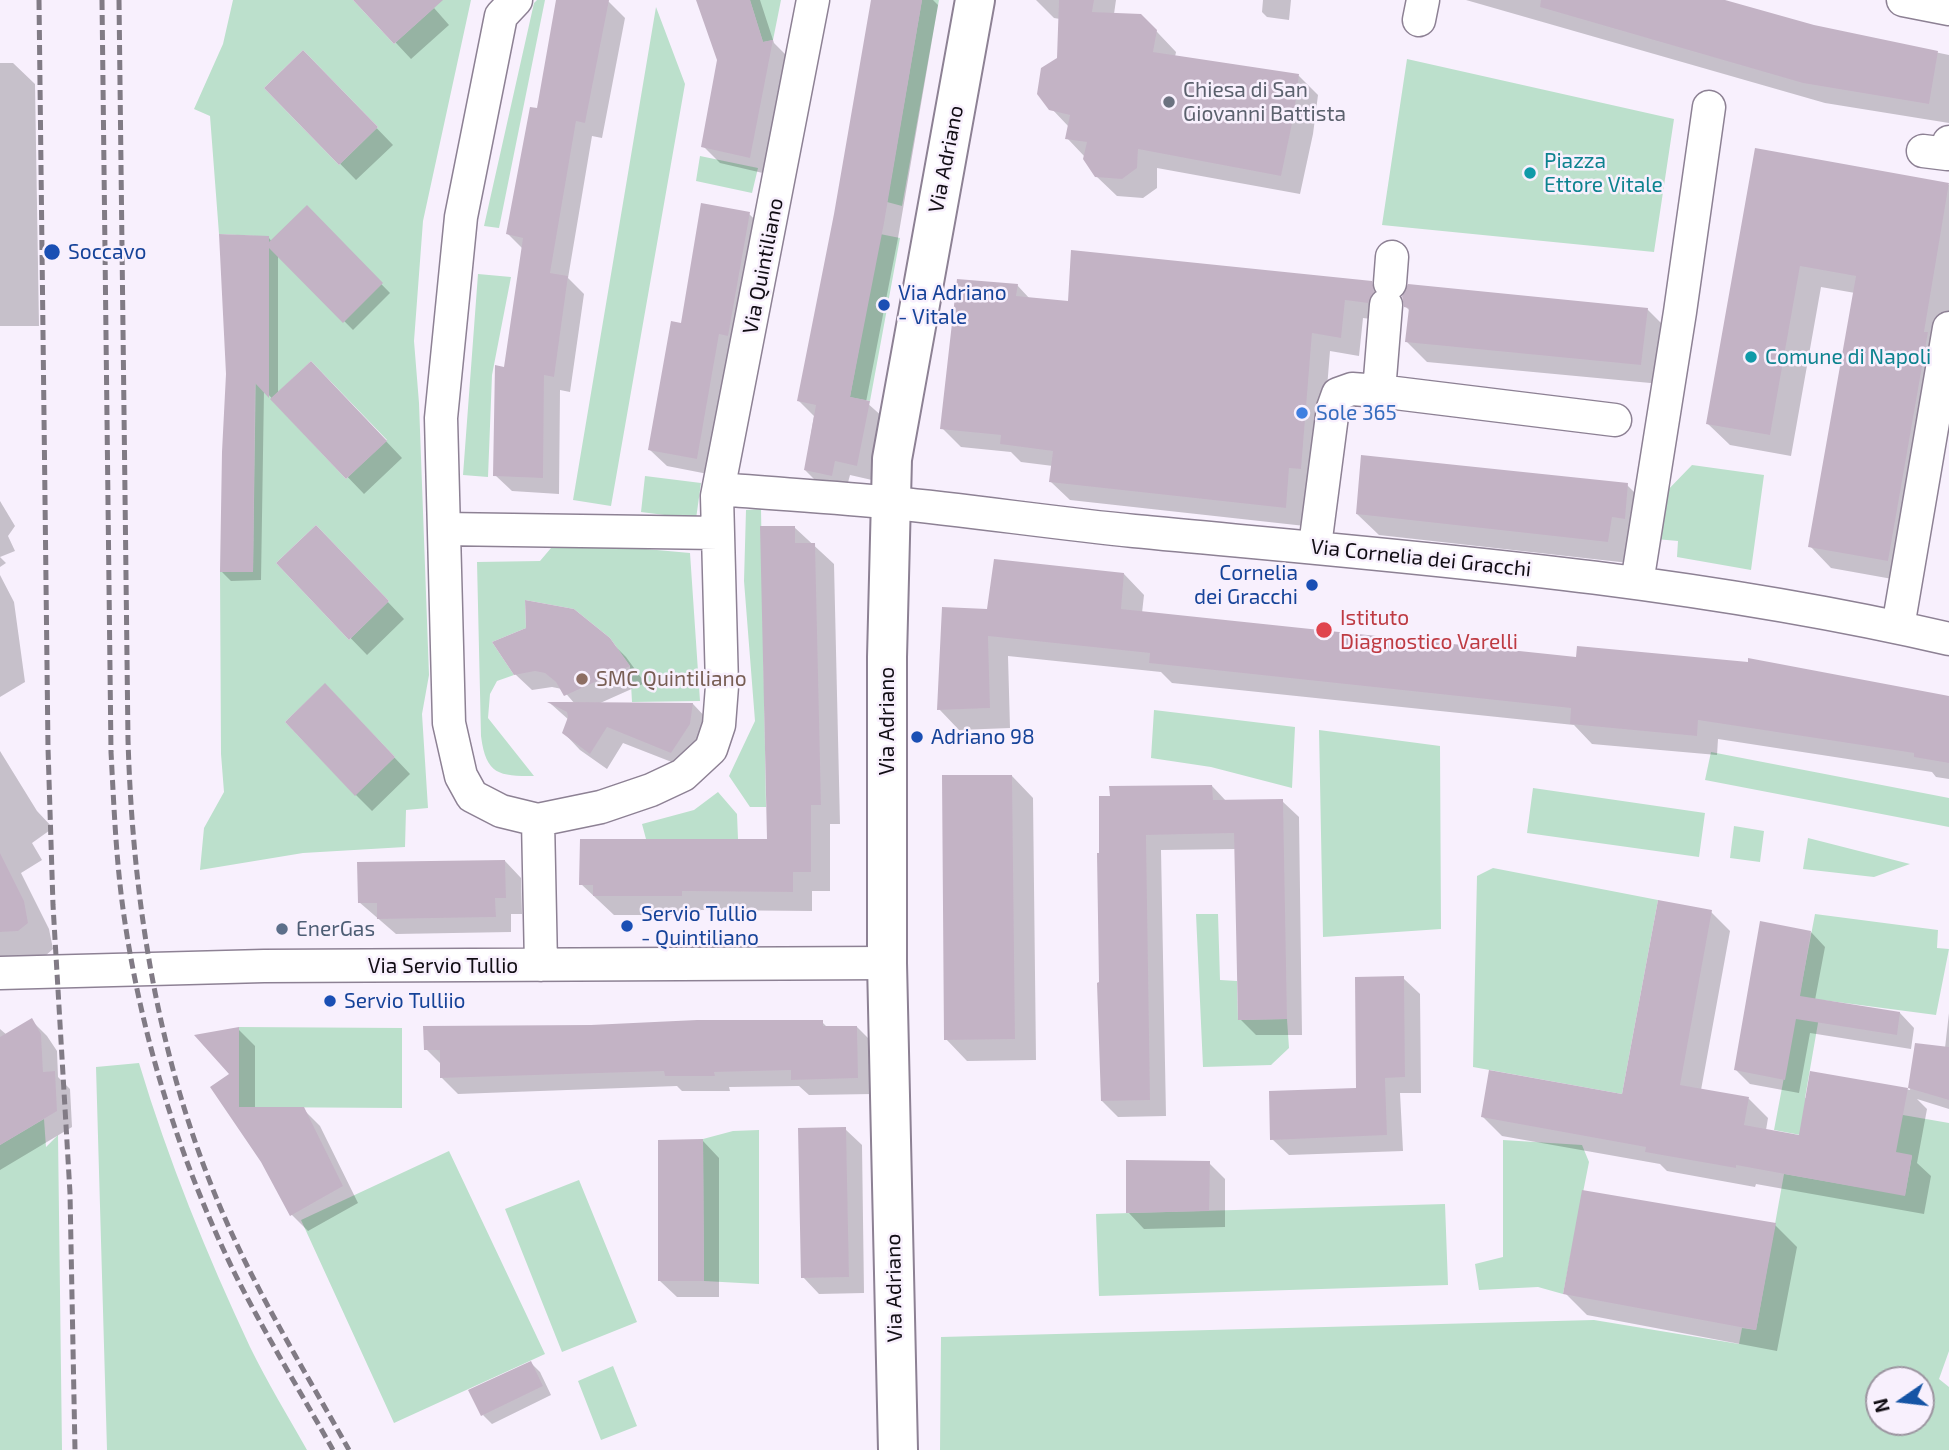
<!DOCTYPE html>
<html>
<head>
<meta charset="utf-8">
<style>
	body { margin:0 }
	#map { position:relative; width:1949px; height:1450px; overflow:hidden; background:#f8f0fd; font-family:"Exo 2",sans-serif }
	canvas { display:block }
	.north { position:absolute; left:1865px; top:1366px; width:70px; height:70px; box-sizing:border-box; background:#f8f0fd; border:2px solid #9c95a0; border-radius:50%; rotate:256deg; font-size:19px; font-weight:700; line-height:28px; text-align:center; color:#110d14 }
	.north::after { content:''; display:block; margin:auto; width:24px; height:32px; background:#1554a5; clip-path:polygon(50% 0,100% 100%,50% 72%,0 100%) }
</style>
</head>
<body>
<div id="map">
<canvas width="1949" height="1450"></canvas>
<div class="north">N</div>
</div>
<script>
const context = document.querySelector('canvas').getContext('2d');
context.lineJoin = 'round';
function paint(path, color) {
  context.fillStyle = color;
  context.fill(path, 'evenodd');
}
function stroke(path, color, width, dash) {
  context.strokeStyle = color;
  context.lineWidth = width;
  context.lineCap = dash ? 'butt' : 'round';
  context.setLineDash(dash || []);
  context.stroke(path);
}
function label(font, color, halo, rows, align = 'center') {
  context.font = font + ' "Exo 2",sans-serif';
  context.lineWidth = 5;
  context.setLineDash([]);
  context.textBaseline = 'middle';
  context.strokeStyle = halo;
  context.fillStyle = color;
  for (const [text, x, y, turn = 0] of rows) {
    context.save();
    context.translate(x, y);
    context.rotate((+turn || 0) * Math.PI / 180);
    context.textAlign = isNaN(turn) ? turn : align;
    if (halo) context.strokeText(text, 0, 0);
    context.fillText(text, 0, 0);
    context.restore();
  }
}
const green = new Path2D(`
	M 233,0 L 353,0 L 394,44 L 434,8 L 428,0 L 471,0 L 423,221 L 414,341 L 419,403 L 429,675 L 422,714 L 428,808 L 406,810 L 405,847 L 303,853 L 200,870 L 204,828 L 224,792 L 221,754 L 220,572 L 253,572 L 256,360 L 269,359 L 269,286 L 256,236 L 219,234 L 210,116 L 194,109 L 223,44 ZM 303,50 L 378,127 L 339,165 L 264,88 ZM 311,361 L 387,440 L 346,479 L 271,399 ZM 316,525 L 389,601 L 349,640 L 276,563 ZM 325,684 L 395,757 L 355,795 L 285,722 Z
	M 537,0 L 545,0 L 499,228 L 484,226 L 534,3 Z
	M 750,0 L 781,0 L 773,40 L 763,42 Z
	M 922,0 L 939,0 L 902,206 L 887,202 Z
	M 656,7 L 685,84 L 611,506 L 573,500 Z
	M 1407,59 L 1674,119 L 1654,252 L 1382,225 Z
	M 700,156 L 758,168 L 752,193 L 696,181 Z
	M 880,234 L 900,238 L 870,401 L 850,397 Z
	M 478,274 L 511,277 L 492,375 L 488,477 L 463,475 Z
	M 1692,465 L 1764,475 L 1751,570 L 1677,557 L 1678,541 L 1656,539 L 1662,496 Z
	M 645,476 L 701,483 L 696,519 L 641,512 Z
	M 761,509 L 766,807 L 750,807 L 729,776 L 755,721 L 744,581 L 746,510 Z
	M 557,541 L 690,553 L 700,701 L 632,702 L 630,666 L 610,638 L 574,609 L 525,600 L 526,628 L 492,642 L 514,675 L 497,681 L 490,694 L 488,718 L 534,776 C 499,776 486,775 481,736 L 477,562 L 540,561 Z
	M 1154,710 L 1295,727 L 1292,788 L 1211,767 L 1151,758 Z
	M 1319,730 L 1440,746 L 1441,929 L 1323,937 Z
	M 1711,752 L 1949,798 L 1949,827 L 1705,780 Z
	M 1533,788 L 1705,813 L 1699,857 L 1527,833 Z
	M 718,792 L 737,814 L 738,839 L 646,839 L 642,824 L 694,810 Z
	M 1734,826 L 1764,831 L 1760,862 L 1730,858 Z
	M 1808,838 L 1910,864 L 1874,877 L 1803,869 Z
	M 1493,868 L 1658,900 L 1622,1094 L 1473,1067 L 1477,876 Z
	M 1196,914 L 1218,914 L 1220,980 L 1237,981 L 1238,1020 L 1287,1019 L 1289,1048 L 1271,1065 L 1203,1067 Z
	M 1815,914 L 1938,930 L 1937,948 L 1949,949 L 1936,1015 L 1822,1000 L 1805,1098 L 1949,1123 L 1949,1351 L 1939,1379 L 1949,1387 L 1949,1450 L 940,1450 L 941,1337 L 1594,1320 L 1739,1344 L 1742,1328 L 1756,1330 L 1784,1174 L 1905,1195 L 1912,1156 L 1774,1130 ZM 1879,1380 L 1921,1380 L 1921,1422 L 1879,1422 Z
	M 239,1027 L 402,1028 L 402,1108 L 239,1107 Z
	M 139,1063 C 168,1160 207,1255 250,1347 C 267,1382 288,1416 307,1450 L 107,1450 L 96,1067 Z
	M 44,1119 L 46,1147 L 58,1135 L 62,1450 L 0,1450 L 0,1145 Z
	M 759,1130 L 759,1284 L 704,1281 L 703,1139 L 733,1131 Z
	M 1503,1140 L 1582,1145 L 1589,1162 L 1563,1294 L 1538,1287 L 1479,1290 L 1475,1264 L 1503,1257 Z
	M 449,1151 L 545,1354 L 394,1423 L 301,1220 Z
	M 579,1180 L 637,1322 L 562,1352 L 505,1209 Z
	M 1445,1204 L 1448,1285 L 1099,1296 L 1096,1214 Z
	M 613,1366 L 637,1426 L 601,1440 L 578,1381 Z`);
const shadow = new Path2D(`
	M 356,0 L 427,0 L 449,25 L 411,59 Z
	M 558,0 L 608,1 L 625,18 L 602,138 L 592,136 L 568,278 L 584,294 L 570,392 L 560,390 L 559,494 L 512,491 L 495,475 L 505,369 L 523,249 L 507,233 L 538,110 Z
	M 698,0 L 760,0 L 774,43 L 789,58 L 767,174 L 720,163 L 703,146 L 719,59 Z
	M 873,0 L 933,0 L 938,5 L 898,238 L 866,402 L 884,418 L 872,480 L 850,475 L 846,490 L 820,485 L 805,470 L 814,416 L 799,401 L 836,214 Z
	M 1036,0 L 1116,0 L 1114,14 L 1141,15 L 1176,52 L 1175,57 L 1299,76 L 1318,95 L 1313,134 L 1300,194 L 1157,168 L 1157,188 L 1143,198 L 1117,196 L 1096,176 L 1085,157 L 1067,138 L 1069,127 L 1051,108 L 1059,59 L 1060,19 L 1054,18 Z
	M 1263,0 L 1291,0 L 1289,20 L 1267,17 L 1262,12 Z
	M 1466,0 L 1720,0 L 1814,27 L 1949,55 L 1949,123 L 1825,103 Z
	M 303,52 L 393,145 L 356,180 L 266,88 Z
	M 0,63 L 13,63 L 35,84 L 39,326 L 0,326 Z
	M 1756,150 L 1949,185 L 1949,333 L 1909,582 L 1831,568 L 1810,546 L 1855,293 L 1821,287 L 1791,456 L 1730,445 L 1708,424 Z
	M 307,208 L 390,293 L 353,330 L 278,254 L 278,395 L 327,379 L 402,458 L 364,494 L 264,390 L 261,580 L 231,581 L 222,572 L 269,238 L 272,242 Z
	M 749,214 L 766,230 L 713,475 L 667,466 L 650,450 L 682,325 Z
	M 1371,283 L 1390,302 L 1387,321 L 1363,318 L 1359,356 L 1330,351 L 1319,487 L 1305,526 L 1070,500 L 1051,482 L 1053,466 L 1021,462 L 1011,452 L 961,447 L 942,428 L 1017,285 L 1030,299 L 1069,303 Z
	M 1406,307 L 1647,309 L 1668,330 L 1661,384 L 1427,362 L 1406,341 L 1410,311 Z
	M 1627,485 L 1649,507 L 1629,563 L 1379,535 L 1357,514 Z
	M 0,501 L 15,526 L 8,536 L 15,551 L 0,557 L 6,563 L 0,567 Z
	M 794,527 L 834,564 L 840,824 L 830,824 L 830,891 L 812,891 L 812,911 L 701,910 L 701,915 L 614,915 L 581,884 L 769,841 Z
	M 332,543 L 404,619 L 367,655 L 278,563 Z
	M 1124,574 L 1144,595 L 1142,613 L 1949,698 L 1949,779 L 1936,777 L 1932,772 L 1718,739 L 1717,755 L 1592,744 L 1574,725 L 1172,683 L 1161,672 L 1008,656 L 1010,728 L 959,730 L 939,709 L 988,611 Z
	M 0,575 L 14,602 L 25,682 L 0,697 Z
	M 609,640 L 626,657 L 645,683 L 598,704 L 693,704 L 709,721 L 687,768 L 623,743 L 607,769 L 580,750 L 564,733 L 569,720 L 551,704 L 575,704 L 562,689 L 552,687 L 532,690 L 515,674 Z
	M 342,702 L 410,774 L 372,811 L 356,795 Z
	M 0,751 L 37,811 L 53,828 L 32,843 L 42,860 L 21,873 L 49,929 L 53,949 L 45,956 L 0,957 Z
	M 1012,776 L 1033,798 L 1036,1060 L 967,1061 L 946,1039 Z
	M 1212,786 L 1227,802 L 1282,801 L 1299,817 L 1302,1035 L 1256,1035 L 1240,1019 L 1236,849 L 1161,850 L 1166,1116 L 1118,1117 L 1102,1101 L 1111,798 Z
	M 505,861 L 521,878 L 522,914 L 511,914 L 511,932 L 396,934 L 359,902 Z
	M 1711,912 L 1730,931 L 1701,1090 L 1749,1099 L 1768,1118 L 1766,1130 L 1800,1137 L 1811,1073 L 1910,1090 L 1916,1045 L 1945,1048 L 1949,1013 L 1949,1109 L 1917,1099 L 1927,1109 L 1917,1163 L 1931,1176 L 1924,1214 L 1756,1184 L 1755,1187 L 1667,1171 L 1660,1164 L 1502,1136 L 1482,1116 L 1624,1096 Z
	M 1811,932 L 1825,947 L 1815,1000 L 1900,1013 L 1914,1028 L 1911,1049 L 1810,1033 L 1799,1093 L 1750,1084 L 1736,1070 Z
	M 1403,978 L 1420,994 L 1421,1093 L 1400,1093 L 1403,1151 L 1289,1155 L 1272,1139 L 1358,1090 Z
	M 31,1020 L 47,1036 L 57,1051 L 58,1077 L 70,1089 L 72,1127 L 0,1170 L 0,1029 L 7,1035 Z
	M 822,1022 L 828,1028 L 857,1027 L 873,1043 L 873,1094 L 809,1095 L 799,1086 L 729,1087 L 730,1091 L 682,1091 L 677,1086 L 458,1094 L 442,1078 L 442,1065 L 426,1049 Z
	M 238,1029 L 255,1046 L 255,1109 L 303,1109 L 320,1126 L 358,1203 L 308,1231 L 292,1215 L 262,1161 L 212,1087 L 232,1074 Z
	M 845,1129 L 862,1145 L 864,1293 L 819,1294 L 803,1277 Z
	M 703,1141 L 719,1158 L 719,1297 L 677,1297 L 660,1281 Z
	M 1209,1163 L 1225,1179 L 1225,1227 L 1144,1229 L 1128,1212 Z
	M 1775,1225 L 1797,1247 L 1777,1351 L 1587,1315 L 1565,1293 Z
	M 531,1363 L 540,1372 L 551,1395 L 492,1424 L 483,1415 Z`);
const building = new Path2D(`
	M 353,0 L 443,0 L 394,44 Z
	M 556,0 L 609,0 L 585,123 L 576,121 L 550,273 L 568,276 L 554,377 L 544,375 L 543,478 L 493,476 L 495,365 L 504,367 L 523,238 L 506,234 L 530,107 L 537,108 Z
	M 696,0 L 750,0 L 763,42 L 773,40 L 750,158 L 701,147 L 717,60 Z
	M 871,0 L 922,0 L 884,223 L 850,397 L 870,401 L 857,466 L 835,461 L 832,476 L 804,470 L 816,405 L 797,401 L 834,214 Z
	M 1059,0 L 1094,0 L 1092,12 L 1141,14 L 1157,30 L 1153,52 L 1299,74 L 1294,114 L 1281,176 L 1138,149 L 1137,168 L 1122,179 L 1095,177 L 1083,159 L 1087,142 L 1065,139 L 1070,115 L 1049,110 L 1037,94 L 1041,68 L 1057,58 Z
	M 1541,0 L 1725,0 L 1814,25 L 1938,51 L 1929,104 L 1803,83 L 1540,7 Z
	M 303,50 L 378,127 L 339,165 L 264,88 Z
	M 1755,148 L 1949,183 L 1924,332 L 1928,332 L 1888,561 L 1808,547 L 1856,276 L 1800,266 L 1770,435 L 1706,424 Z
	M 701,203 L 750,212 L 728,336 L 719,334 L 697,459 L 648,450 L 671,321 L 681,323 Z
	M 307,205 L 383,283 L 343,323 L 269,248 L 269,398 L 255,383 L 253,572 L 220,572 L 222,452 L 226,374 L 219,234 L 269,236 L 269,242 Z
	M 1071,250 L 1372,281 L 1374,292 L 1368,303 L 1345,300 L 1341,338 L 1312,333 L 1301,469 L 1289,468 L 1286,508 L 1049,482 L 1053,451 L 1000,444 L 1001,435 L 940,429 L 957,279 L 1018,284 L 1016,296 L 1068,301 Z
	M 1408,284 L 1648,308 L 1641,365 L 1405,342 L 1409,308 L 1404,307 L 1402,296 Z
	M 311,361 L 387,441 L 346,479 L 270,399 Z
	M 1361,455 L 1628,483 L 1625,519 L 1612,517 L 1608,542 L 1356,514 Z
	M 316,525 L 389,601 L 349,640 L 276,563 Z
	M 760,526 L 795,526 L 795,543 L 815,543 L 821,805 L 811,805 L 811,872 L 793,872 L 793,892 L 682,891 L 682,896 L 593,896 L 593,885 L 579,885 L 580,839 L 767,839 Z
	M 994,559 L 1124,573 L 1121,609 L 1576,657 L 1577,646 L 1748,662 L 1748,658 L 1949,696 L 1949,763 L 1914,757 L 1914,753 L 1698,720 L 1697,736 L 1570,724 L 1571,708 L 1149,663 L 1150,653 L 988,636 L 990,708 L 937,710 L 942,607 L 987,609 Z
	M 525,600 L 574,609 L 610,638 L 630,666 L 564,696 L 556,682 L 545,673 L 535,671 L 514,675 L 492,642 L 526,628 Z
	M 325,683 L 395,757 L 355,796 L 285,722 Z
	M 547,702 L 566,702 L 693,703 L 690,724 L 671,753 L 607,727 L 590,754 L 562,733 L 568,717 L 567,712 Z
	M 942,775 L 1012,775 L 1015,1039 L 944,1040 Z
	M 1212,785 L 1213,800 L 1283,799 L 1287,1019 L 1238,1020 L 1234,833 L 1146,835 L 1150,1100 L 1101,1101 L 1097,983 L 1099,982 L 1097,853 L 1099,853 L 1099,796 L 1110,796 L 1109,786 Z
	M 0,853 L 24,901 L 28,923 L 18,931 L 0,932 Z
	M 505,860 L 506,898 L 495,898 L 496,917 L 377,919 L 377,903 L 358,903 L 357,862 Z
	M 1658,900 L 1712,910 L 1680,1085 L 1749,1097 L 1744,1125 L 1799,1135 L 1810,1071 L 1908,1088 L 1896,1152 L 1912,1155 L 1905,1196 L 1736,1165 L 1736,1168 L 1645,1152 L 1646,1147 L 1481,1117 L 1489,1070 L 1622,1094 Z
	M 1760,921 L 1811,931 L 1800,996 L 1900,1012 L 1897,1035 L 1796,1019 L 1785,1080 L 1734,1070 Z
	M 1404,976 L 1405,1077 L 1385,1078 L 1387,1135 L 1270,1140 L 1269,1091 L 1356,1088 L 1355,977 Z
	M 32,1018 L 41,1034 L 43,1072 L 55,1071 L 57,1111 L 0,1145 L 0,1037 Z
	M 697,1020 L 823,1020 L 823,1026 L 857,1026 L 858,1078 L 791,1080 L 791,1070 L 714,1072 L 715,1076 L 665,1076 L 664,1071 L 440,1078 L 440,1050 L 424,1050 L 423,1026 L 591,1025 Z
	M 239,1027 L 239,1107 L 304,1107 L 343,1186 L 290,1216 L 261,1162 L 210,1087 L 229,1074 L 194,1035 Z
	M 1915,1043 L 1949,1047 L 1949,1100 L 1908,1088 Z
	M 846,1127 L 849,1277 L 801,1278 L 798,1128 Z
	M 703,1139 L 704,1281 L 658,1281 L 658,1140 Z
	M 1126,1160 L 1210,1161 L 1209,1211 L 1126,1213 Z
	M 1582,1190 L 1776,1223 L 1756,1330 L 1563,1294 Z
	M 531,1361 L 543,1386 L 481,1416 L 468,1390 Z`);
const street = new Path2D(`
	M 516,0 L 501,16 L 461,217 L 441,418 L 449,723 L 461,776 L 472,796 L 501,811 L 538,820 L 601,807 L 651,790 L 683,775 L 711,749 L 719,725 L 722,686 L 717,496 L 813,0
	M 1903,0 L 1949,9
	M 1419,20 L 1423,0
	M 1923,151 L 1947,154 L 1949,142
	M 1390,283 L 1392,257
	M 1379,391 L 1615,420
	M 719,489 C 777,494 835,497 893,503 C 973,511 1054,523 1134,531 C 1407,557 1681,577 1949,639
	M 444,529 L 718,533
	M 1315,546 L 1333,408 L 1338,394 L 1352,389 L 1379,391 L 1386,305
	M 1637,583 L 1680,312 L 1709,107
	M 1898,627 L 1949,328
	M 538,820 L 541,965
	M 0,973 L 264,966 L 887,963`);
const secondary = new Path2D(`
	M 898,1450 L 887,963 L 887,657 L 892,459 L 975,0`);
const rail = new Path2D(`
	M 39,0 L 48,748 L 53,905 L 70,1193 L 75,1450
	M 102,0 L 111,752 C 114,807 116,861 124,916 C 142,1040 180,1161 235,1274 C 265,1334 300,1391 333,1450
	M 119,0 L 128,740 C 133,904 158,1064 224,1216 C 259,1297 306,1373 349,1450`);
const markers = [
	[1169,102,7,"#6b7280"],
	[1530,173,7,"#0f9aa8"],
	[52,252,9,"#1a4fb4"],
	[884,305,7,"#1a4fb4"],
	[1751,357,7,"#0f9aa8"],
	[1302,413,7,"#3f7fe0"],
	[1312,585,7,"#1a4fb4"],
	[1324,630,9,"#e0444e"],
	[582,679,7,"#8d6e63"],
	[917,737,7,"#1a4fb4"],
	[627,926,7,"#1a4fb4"],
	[282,929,7,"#5c6f8a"],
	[330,1001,7,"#1a4fb4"]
];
const worshipNames = [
	["Chiesa di San",1183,90],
	["Giovanni Battista",1183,114]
];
const streetNames = [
	["Via Adriano",946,159,-79],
	["Via Quintiliano",763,266,-79],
	["Via Cornelia dei Gracchi",1421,558,6],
	["Via Adriano",887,721,-90],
	["Via Servio Tullio",443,966],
	["Via Adriano",894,1288,-91]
];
const cultureNames = [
	["Piazza",1544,161],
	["Ettore Vitale",1544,185],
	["Comune di Napoli",1765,357]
];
const transitNames = [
	["Soccavo",68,252],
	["Via Adriano",898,293],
	["- Vitale",898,317],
	["Cornelia",1298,573,"right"],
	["dei Gracchi",1298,597,"right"],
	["Adriano 98",931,737],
	["Servio Tullio",641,914],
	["- Quintiliano",641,938],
	["Servio Tulliio",344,1001]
];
const shopNames = [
	["Sole 365",1316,413]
];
const healthNames = [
	["Istituto",1340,618],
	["Diagnostico Varelli",1340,642]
];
const educationNames = [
	["SMC Quintiliano",596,679]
];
const serviceNames = [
	["EnerGas",296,929]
];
paint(green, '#bce0cc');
paint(shadow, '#0003');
paint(building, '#c3b3c5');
stroke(street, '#8d8194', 35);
stroke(secondary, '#8d8194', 42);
stroke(street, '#fff', 32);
stroke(secondary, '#fff', 38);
stroke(rail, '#817b85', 5, [10, 5]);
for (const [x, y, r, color] of markers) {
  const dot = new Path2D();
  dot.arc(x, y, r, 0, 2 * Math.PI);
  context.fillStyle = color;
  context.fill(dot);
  stroke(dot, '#f8f0fd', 2.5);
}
label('21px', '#5b616d', '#f8f0fd', worshipNames, 'left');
label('21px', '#110d14', '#f8f0fd', streetNames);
label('21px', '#0d838f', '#f8f0fd', cultureNames, 'left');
label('21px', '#164399', '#f8f0fd', transitNames, 'left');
label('21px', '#366cbe', '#f8f0fd', shopNames, 'left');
label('21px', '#be3a42', '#f8f0fd', healthNames, 'left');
label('21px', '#785e54', '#f8f0fd', educationNames, 'left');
label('21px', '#4e5e75', '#f8f0fd', serviceNames, 'left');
</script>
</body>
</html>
